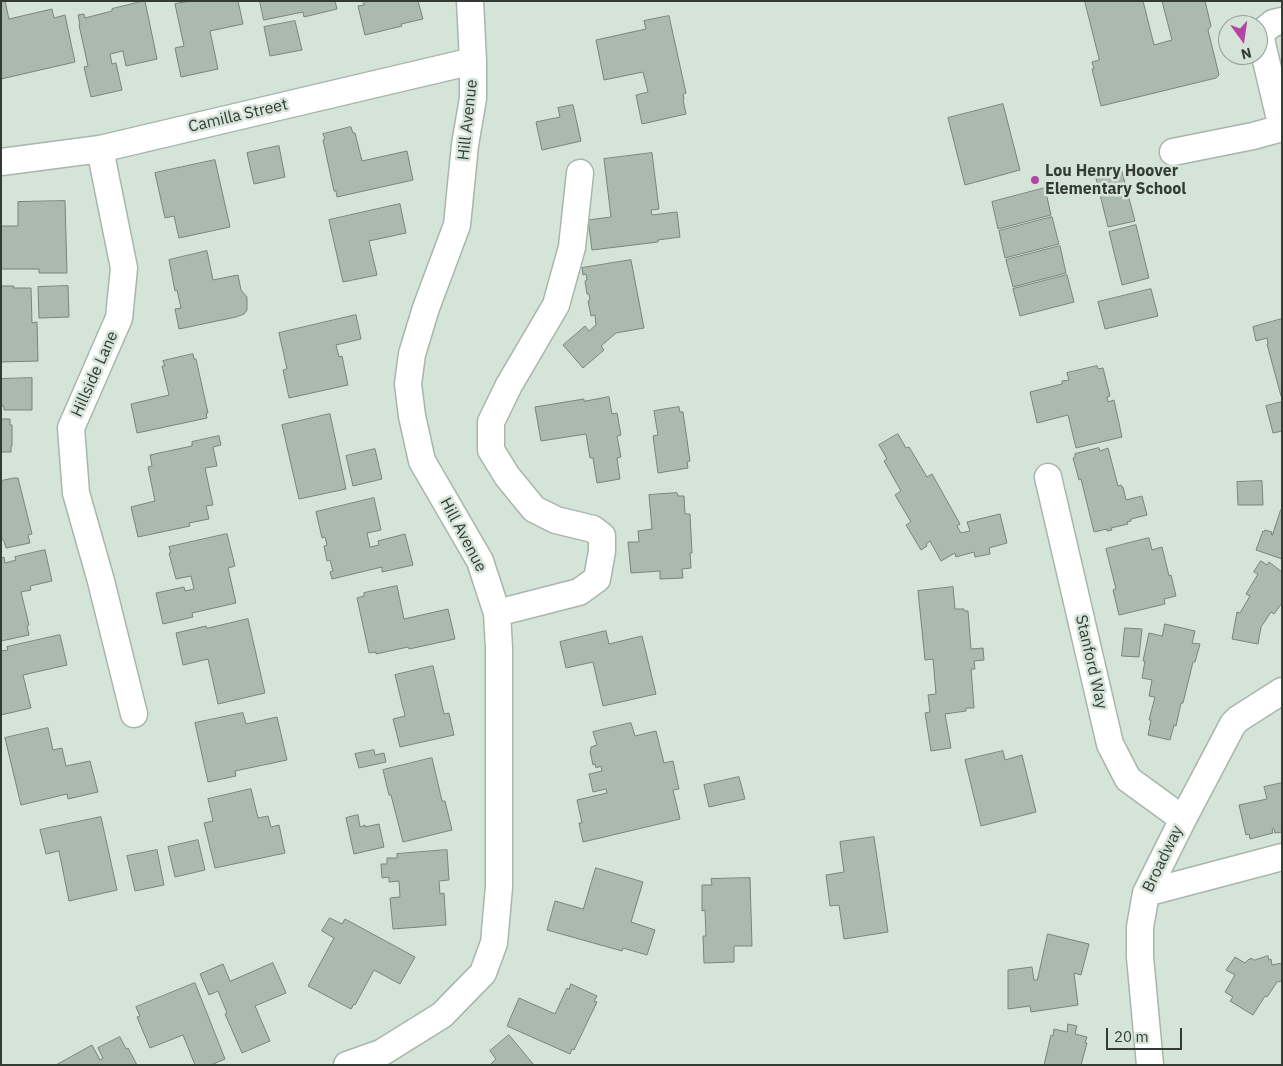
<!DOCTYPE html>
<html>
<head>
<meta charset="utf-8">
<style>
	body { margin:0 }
	#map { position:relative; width:1283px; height:1066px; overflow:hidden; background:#d5e4d9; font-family:"IBM Plex Sans",sans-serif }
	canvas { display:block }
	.frame { position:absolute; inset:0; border:2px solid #343a35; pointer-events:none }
	.north { position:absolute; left:1218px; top:15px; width:50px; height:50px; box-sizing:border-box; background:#d5e4d9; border:1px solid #95a097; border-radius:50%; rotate:166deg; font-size:14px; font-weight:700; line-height:20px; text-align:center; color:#343a35 }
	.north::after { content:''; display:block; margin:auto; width:18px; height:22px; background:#b344a2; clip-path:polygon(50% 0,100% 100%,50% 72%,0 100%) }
	.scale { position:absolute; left:1106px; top:1028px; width:76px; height:22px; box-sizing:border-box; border:2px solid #343a35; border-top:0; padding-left:6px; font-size:15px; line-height:18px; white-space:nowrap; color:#343a35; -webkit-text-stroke:4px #d5e4d9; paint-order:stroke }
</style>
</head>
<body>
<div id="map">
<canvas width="1283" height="1066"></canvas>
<div class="frame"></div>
<div class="north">N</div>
<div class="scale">20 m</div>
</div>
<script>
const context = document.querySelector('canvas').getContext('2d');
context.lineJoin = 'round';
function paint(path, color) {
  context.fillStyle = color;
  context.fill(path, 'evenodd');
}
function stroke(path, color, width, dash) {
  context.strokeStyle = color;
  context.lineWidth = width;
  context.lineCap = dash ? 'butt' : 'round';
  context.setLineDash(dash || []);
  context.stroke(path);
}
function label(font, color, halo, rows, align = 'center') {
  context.font = font + ' "IBM Plex Sans",sans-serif';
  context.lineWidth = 5;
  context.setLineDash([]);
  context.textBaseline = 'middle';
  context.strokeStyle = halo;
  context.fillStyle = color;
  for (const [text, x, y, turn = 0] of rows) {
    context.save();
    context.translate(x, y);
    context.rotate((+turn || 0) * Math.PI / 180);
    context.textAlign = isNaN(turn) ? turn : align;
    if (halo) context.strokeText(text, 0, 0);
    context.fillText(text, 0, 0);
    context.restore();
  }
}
const building = new Path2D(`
	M 1,1 L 5,1 L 9,19 L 52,9 L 54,18 L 65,15 L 75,62 L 1,79 Z
	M 145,1 L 157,59 L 126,66 L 123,51 L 110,54 L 112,64 L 116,63 L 122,90 L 91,97 L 84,67 L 88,66 L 79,25 L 80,25 L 78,15 L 84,14 L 85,18 L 112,11 L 112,9 Z
	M 191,1 L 238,1 L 243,24 L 210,31 L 218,69 L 181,77 L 175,48 L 184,46 L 175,4 Z
	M 260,1 L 335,1 L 337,9 L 304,17 L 303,12 L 264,20 Z
	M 363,1 L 418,1 L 423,19 L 401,24 L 402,26 L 365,35 L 358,6 L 364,5 Z
	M 1085,1 L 1143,1 L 1154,45 L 1172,40 L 1162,1 L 1205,1 L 1211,26 L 1208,30 L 1219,75 L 1216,78 L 1101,106 L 1092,69 L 1094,69 L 1092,62 L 1099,60 Z
	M 669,16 L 686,93 L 683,94 L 684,99 L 683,100 L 686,114 L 642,124 L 636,95 L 648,92 L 643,72 L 604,80 L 596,40 L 646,29 L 644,21 Z
	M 295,21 L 302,50 L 270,56 L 264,27 Z
	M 1003,104 L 1020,170 L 965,185 L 948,118 Z
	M 573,105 L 581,141 L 542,150 L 536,122 L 560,117 L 558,108 Z
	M 351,127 L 353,133 L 355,133 L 362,161 L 407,151 L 413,180 L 337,197 L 336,191 L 334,191 L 323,140 L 325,139 L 323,134 Z
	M 279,146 L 285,177 L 254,184 L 247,153 Z
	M 652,153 L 659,209 L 651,210 L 652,215 L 677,212 L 680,237 L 658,240 L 658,242 L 592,250 L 588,220 L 611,217 L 604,159 Z
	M 215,160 L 230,227 L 179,238 L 174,216 L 165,218 L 155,173 Z
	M 1121,168 L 1135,221 L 1108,227 L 1095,174 Z
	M 1045,188 L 1051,215 L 998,229 L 992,202 Z
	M 65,201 L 67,273 L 39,273 L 39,269 L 1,269 L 1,226 L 18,226 L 18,202 Z
	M 400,204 L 406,233 L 369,241 L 377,275 L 343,282 L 329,220 Z
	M 1052,217 L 1059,244 L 1005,258 L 999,231 Z
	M 1136,225 L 1149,278 L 1122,285 L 1109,232 Z
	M 1060,246 L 1066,273 L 1013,287 L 1006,260 Z
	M 207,251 L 213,280 L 238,275 L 241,290 L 247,297 L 247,310 L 244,314 L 236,317 L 179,329 L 175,309 L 181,308 L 177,290 L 175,291 L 169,260 Z
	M 631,260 L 644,328 L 616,333 L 601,346 L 604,350 L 583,368 L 563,345 L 585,326 L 589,331 L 596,325 L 595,315 L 591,316 L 588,301 L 590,300 L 589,294 L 587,294 L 585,281 L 587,280 L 586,274 L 583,275 L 582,268 Z
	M 1067,275 L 1074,302 L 1020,316 L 1013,289 Z
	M 1,286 L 14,286 L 13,288 L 31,288 L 32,323 L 37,322 L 38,361 L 1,362 Z
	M 68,286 L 69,317 L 39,318 L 38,287 Z
	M 1151,289 L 1158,316 L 1105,329 L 1098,302 Z
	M 356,315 L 361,339 L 336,345 L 339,357 L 342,356 L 348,385 L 289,398 L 283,370 L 287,369 L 279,333 Z
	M 1282,319 L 1282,396 L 1281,396 L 1267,344 L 1268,344 L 1267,338 L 1256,341 L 1253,327 Z
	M 193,354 L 194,359 L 196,359 L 208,413 L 206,413 L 207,418 L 137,433 L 131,404 L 169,395 L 162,366 L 165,366 L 163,361 Z
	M 1097,366 L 1098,369 L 1103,368 L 1110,396 L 1107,397 L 1108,402 L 1114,400 L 1122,437 L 1076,448 L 1068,415 L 1037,423 L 1030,392 L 1062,384 L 1062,381 L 1069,380 L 1067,373 Z
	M 32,378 L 32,410 L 4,410 L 4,406 L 1,406 L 1,379 Z
	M 609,397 L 612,414 L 617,413 L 621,435 L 617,436 L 621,457 L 617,458 L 620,479 L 597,483 L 593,458 L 590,458 L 586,434 L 541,441 L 535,407 L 584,399 L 584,401 Z
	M 1282,402 L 1282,431 L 1273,433 L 1266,406 Z
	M 679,407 L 680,412 L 683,412 L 690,461 L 687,462 L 688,468 L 658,473 L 653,436 L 658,435 L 654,411 Z
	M 330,414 L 346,489 L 299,499 L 282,425 Z
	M 1,419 L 10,419 L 10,425 L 12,425 L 12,446 L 11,446 L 11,452 L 1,452 Z
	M 898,434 L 906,448 L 909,447 L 927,477 L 932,474 L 960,524 L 957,526 L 961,533 L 970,531 L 967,522 L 1000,514 L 1007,543 L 989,548 L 990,554 L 975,557 L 974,552 L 956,557 L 955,553 L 941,561 L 930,541 L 926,544 L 927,546 L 921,550 L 906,525 L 911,522 L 895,495 L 901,491 L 884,461 L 887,459 L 879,445 Z
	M 219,436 L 221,445 L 213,447 L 217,466 L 205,468 L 213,505 L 206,506 L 209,519 L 189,523 L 190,526 L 138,537 L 131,507 L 155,501 L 148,467 L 152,466 L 150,455 L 192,446 L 192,442 Z
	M 1099,448 L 1100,451 L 1108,448 L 1118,486 L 1121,485 L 1122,487 L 1123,487 L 1126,500 L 1142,496 L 1147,515 L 1131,519 L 1131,521 L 1127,522 L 1128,524 L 1111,528 L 1112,530 L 1107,531 L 1107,529 L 1094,532 L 1081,479 L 1079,480 L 1073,458 L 1075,457 L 1075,454 Z
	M 375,449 L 382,479 L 353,486 L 346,456 Z
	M 14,478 L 18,478 L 32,534 L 28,535 L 30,543 L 6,548 L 4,541 L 1,538 L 1,481 Z
	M 1262,481 L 1263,505 L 1238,505 L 1237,482 Z
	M 677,493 L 678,496 L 684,496 L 685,514 L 690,514 L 692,553 L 690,553 L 691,568 L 682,569 L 683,578 L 660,579 L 660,571 L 631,573 L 628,542 L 639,542 L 638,531 L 652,529 L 649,495 Z
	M 374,498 L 381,530 L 367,533 L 370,547 L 379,545 L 378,541 L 405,534 L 413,565 L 382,572 L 382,567 L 332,579 L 330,572 L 333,571 L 330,560 L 327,561 L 324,546 L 327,545 L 325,537 L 322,538 L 316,512 Z
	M 1281,510 L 1282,511 L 1282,559 L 1256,550 L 1263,531 L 1264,532 L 1265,530 L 1272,532 L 1271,534 L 1272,535 Z
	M 227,534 L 235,566 L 228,568 L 236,603 L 192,613 L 193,617 L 163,624 L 156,593 L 184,587 L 185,591 L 194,589 L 191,576 L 176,579 L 169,553 L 171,553 L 169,547 Z
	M 1149,538 L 1152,550 L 1162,547 L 1169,576 L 1171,575 L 1176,596 L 1164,599 L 1165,604 L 1119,615 L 1113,590 L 1116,589 L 1106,549 Z
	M 45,550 L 52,581 L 30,586 L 31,590 L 21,592 L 29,625 L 27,626 L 29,635 L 1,641 L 1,558 L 4,557 L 5,563 L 16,560 L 15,557 Z
	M 1261,561 L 1267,565 L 1269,562 L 1282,572 L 1282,603 L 1274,614 L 1271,612 L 1261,627 L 1258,644 L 1232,639 L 1237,612 L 1240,613 L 1250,596 L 1246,594 L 1258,574 L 1254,572 Z
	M 397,586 L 404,619 L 448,609 L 455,639 L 409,649 L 408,647 L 376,654 L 376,652 L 369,653 L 357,598 L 364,596 L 364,593 Z
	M 953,587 L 955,609 L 964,609 L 964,611 L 968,611 L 971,649 L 983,648 L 984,660 L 974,661 L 975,669 L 971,669 L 974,708 L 966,708 L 966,711 L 945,714 L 951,748 L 931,751 L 925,713 L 930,712 L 928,695 L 936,694 L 933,659 L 925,660 L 918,591 Z
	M 248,619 L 265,693 L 218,704 L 208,659 L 183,665 L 176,633 L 206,626 L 207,628 Z
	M 1165,624 L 1195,631 L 1192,643 L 1200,644 L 1195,662 L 1193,662 L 1183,703 L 1181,703 L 1176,726 L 1174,725 L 1170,740 L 1148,735 L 1151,720 L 1149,720 L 1155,697 L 1149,696 L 1152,680 L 1142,678 L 1145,661 L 1143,661 L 1149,633 L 1162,636 Z
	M 1125,628 L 1142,629 L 1139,657 L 1122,656 Z
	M 606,631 L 609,644 L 642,636 L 656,694 L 603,706 L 593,662 L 566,668 L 560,642 Z
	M 60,635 L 67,665 L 23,675 L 31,708 L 1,715 L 1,651 L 8,650 L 7,647 Z
	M 433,666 L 444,714 L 449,713 L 454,735 L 400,747 L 393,719 L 405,716 L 395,675 Z
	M 243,713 L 246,724 L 277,717 L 287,760 L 235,771 L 236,776 L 208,782 L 195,723 Z
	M 631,723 L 635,736 L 656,731 L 664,763 L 673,761 L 679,789 L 673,790 L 680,819 L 583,842 L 579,823 L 582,823 L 577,800 L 607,793 L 606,789 L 593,792 L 589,774 L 602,771 L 601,766 L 596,768 L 595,764 L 593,765 L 590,751 L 591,750 L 591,747 L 597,745 L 593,732 Z
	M 48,728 L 53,750 L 62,748 L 66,766 L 90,761 L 98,792 L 68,799 L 67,794 L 21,805 L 5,738 Z
	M 374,750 L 375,755 L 384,753 L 386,762 L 359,768 L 355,754 Z
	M 1003,751 L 1005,760 L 1022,755 L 1036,812 L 981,826 L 965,760 Z
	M 432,758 L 442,801 L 445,801 L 452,830 L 403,842 L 391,795 L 389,795 L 383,770 Z
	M 739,777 L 745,799 L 709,807 L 704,785 Z
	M 1282,783 L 1282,832 L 1275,833 L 1274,829 L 1272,829 L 1273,833 L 1250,839 L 1249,834 L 1246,835 L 1239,805 L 1267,799 L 1264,787 Z
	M 251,789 L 258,818 L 268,816 L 271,827 L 279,825 L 285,853 L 215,868 L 204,823 L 213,821 L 208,799 Z
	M 358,815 L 360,827 L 365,825 L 365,827 L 379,824 L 384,847 L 354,854 L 346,818 Z
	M 101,817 L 117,890 L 69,901 L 59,851 L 46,854 L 40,830 Z
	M 874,837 L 888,932 L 844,939 L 839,905 L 830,906 L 826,875 L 844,872 L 840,842 Z
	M 198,840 L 205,870 L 175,877 L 168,847 Z
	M 157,850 L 164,885 L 135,891 L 127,856 Z
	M 447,850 L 449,880 L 439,881 L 440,894 L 444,893 L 446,925 L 393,929 L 390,898 L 400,897 L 399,881 L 389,882 L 389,877 L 382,878 L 381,864 L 387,864 L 387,858 L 397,858 L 397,854 Z
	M 596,868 L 643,882 L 631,922 L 655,930 L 647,955 L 623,948 L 622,951 L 547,930 L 555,901 L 583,909 Z
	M 750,878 L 752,946 L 734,946 L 734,962 L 704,963 L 703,936 L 706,936 L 705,910 L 702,911 L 702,885 L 712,885 L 711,879 Z
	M 330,918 L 342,924 L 345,919 L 415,957 L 400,984 L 374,970 L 355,1005 L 354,1004 L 351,1009 L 308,986 L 334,938 L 322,931 Z
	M 1048,934 L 1089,944 L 1081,975 L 1074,973 L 1078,1005 L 1031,1012 L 1030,1006 L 1008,1009 L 1008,970 L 1032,967 L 1034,980 L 1037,980 Z
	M 1268,956 L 1269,960 L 1271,959 L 1272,965 L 1282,963 L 1282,981 L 1277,982 L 1267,997 L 1265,996 L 1253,1015 L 1230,1001 L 1233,997 L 1225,992 L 1235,975 L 1226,970 L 1235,957 L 1245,963 L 1249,959 L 1250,960 L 1251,958 L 1254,960 Z
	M 273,963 L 286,993 L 255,1006 L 270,1041 L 242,1053 L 225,1014 L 227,1013 L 218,991 L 209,995 L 200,974 L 223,964 L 230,981 Z
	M 195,983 L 225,1059 L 211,1065 L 195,1065 L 183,1035 L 150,1048 L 137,1017 L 140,1016 L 136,1007 Z
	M 571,984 L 597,996 L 594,1001 L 597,1002 L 574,1050 L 572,1049 L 570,1054 L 507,1026 L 519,998 L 555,1014 L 567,988 L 569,989 Z
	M 1068,1024 L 1077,1026 L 1075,1034 L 1087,1037 L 1085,1043 L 1087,1043 L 1081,1065 L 1044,1065 L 1051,1035 L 1053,1036 L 1054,1029 L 1067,1032 Z
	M 509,1035 L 534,1065 L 490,1065 L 496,1059 L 490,1051 Z
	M 120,1037 L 126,1049 L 128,1048 L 137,1065 L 56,1065 L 92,1045 L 100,1060 L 103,1058 L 98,1048 Z`);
const minor = new Path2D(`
	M 100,149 L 124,268 L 119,318 L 71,428 L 76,493 L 101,581 L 134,714
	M 1173,152 L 1253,136 L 1282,128 L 1261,39 L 1262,32 L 1273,23 L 1282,21
	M 1,162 L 100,149 L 473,61
	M 1048,477 L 1110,744 L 1128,779 L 1183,819
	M 497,613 L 579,592 L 597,579 L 602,551 L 602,536 L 593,529 L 556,520 L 534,509 L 507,476 L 491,450 L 491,422 L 509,385 L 556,305 L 572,247 L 580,173
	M 1146,893 L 1282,857
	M 347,1065 L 381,1053 L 442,1015 L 483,973 L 494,943 L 499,887 L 499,648 L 497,613 L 480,561 L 422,461 L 412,416 L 408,384 L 412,354 L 426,308 L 457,225 L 465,145 L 473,98 L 473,61 L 470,1
	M 1150,1065 L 1140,957 L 1140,927 L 1146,893 L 1183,819 L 1233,724 L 1238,719 L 1282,691`);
const markers = [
	[1035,180,5,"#b344a2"]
];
const streetNames = [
	["Camilla Street",238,116,-13],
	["Hill Avenue",468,120,-84],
	["Hillside Lane",95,374,-66],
	["Hill Avenue",463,535,62],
	["Stanford Way",1091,662,77],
	["Broadway",1163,859,-64]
];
const poiNames = [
	["Lou Henry Hoover",1045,171],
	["Elementary School",1045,189]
];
paint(building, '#abbaaf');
stroke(building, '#77857a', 1);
stroke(minor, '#a7b6ab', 29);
stroke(minor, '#fff', 26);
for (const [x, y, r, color] of markers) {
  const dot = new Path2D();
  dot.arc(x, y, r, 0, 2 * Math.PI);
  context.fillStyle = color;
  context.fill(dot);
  stroke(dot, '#d5e4d9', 2);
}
label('16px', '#343a35', '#d5e4d9', streetNames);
label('bold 16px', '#343a35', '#d5e4d9', poiNames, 'left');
</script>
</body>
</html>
